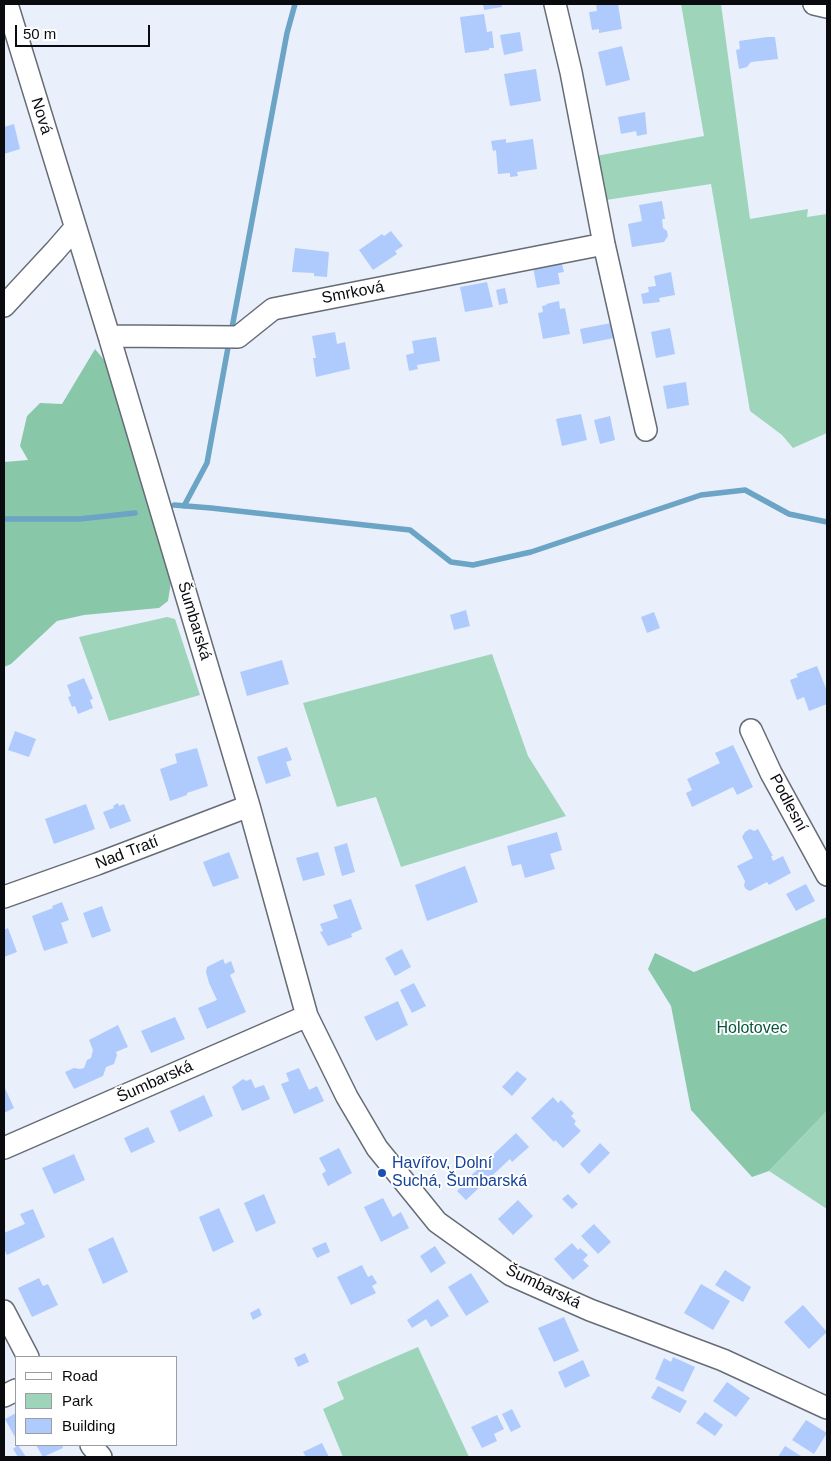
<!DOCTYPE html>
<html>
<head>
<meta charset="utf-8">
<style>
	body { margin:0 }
	#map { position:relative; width:831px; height:1461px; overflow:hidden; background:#eaf0fb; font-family:Arial,sans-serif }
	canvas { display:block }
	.frame { position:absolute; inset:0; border:5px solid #090b0f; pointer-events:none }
	.legend { position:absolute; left:15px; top:1356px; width:162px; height:90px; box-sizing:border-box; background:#fff; border:1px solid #9d9d9f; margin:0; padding:6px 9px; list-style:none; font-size:15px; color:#090b0f }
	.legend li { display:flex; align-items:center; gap:10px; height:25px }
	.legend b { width:25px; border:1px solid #9d9d9f }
	.scale { position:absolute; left:15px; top:25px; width:135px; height:22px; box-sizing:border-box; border:2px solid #090b0f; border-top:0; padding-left:6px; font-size:15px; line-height:18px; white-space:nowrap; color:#090b0f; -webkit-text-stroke:4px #fff; paint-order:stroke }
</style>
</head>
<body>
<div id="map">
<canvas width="831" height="1461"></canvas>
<div class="frame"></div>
<ul class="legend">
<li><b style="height:6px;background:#fff"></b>Road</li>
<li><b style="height:14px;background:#9ed4ba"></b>Park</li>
<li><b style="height:14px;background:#afcafc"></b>Building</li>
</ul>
<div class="scale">50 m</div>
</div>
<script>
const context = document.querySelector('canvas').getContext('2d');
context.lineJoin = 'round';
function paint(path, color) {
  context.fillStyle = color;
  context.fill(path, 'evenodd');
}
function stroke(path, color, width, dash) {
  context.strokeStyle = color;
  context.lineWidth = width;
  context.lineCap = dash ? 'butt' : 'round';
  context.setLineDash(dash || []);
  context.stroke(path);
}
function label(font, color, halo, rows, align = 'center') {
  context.font = font + ' Arial,sans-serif';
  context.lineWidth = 4;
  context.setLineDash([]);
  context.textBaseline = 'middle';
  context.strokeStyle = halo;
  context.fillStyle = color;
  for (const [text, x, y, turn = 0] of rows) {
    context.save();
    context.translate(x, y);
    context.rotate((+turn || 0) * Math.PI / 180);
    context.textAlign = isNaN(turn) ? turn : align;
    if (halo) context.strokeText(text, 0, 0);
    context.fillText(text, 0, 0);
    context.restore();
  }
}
const green = new Path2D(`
	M 681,4 L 721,4 L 750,219 L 808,209 L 807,217 L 827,214 L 827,433 L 793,448 L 782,435 L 750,411 L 711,184 L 606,200 L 596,156 L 704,136 Z
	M 167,617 L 175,619 L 200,695 L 109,721 L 79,637 Z
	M 492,654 L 528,756 L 566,816 L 401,867 L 376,797 L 337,807 L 303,703 Z
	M 827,1111 L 827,1209 L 769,1171 Z
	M 418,1347 L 469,1457 L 343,1457 L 323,1409 L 344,1399 L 337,1382 Z`);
const forest = new Path2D(`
	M 95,349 L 105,361 L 113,379 L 171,582 L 168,601 L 159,608 L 84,615 L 57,621 L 11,664 L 4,667 L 4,462 L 28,460 L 20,446 L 27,416 L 40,403 L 62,404 Z
	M 827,917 L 827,1111 L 769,1171 L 752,1177 L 691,1110 L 671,1006 L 648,969 L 655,953 L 694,972 Z`);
const stream = new Path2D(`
	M 231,333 L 287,33 L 295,4
	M 174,505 L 211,508 L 410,530 L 451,562 L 473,565 L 531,552 L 701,495 L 745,490 L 789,514 L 827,522
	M 184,506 L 207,463 L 229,342
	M 4,519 L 79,519 L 135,513`);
const building = new Path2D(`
	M 483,4 L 501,4 L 502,7 L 484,10 Z
	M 596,4 L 618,4 L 622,29 L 599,33 L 599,29 L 592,30 L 589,12 L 597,11 Z
	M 484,14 L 487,32 L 492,31 L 494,48 L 489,48 L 489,50 L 465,53 L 460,17 Z
	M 520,32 L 523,51 L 504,55 L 500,35 Z
	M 767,37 L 775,37 L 778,59 L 751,62 L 747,67 L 739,69 L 736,50 L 740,49 L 739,41 Z
	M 622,46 L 630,80 L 606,86 L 598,52 Z
	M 536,69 L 541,101 L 510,106 L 504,74 Z
	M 645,112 L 647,134 L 637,136 L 636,131 L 621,134 L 618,117 Z
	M 14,124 L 20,149 L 4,154 L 4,127 Z
	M 506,139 L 506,143 L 533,139 L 537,169 L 517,172 L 518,176 L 510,177 L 510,173 L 498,174 L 496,150 L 493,151 L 491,141 Z
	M 662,201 L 665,219 L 662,219 L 663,228 L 667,231 L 668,236 L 664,242 L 632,247 L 628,224 L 642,221 L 639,205 Z
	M 391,231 L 403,246 L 395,251 L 397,254 L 373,270 L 359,250 L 382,234 L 384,236 Z
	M 295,248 L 329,252 L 327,277 L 314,276 L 314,273 L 292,272 Z
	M 561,260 L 564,272 L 558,273 L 560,284 L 537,288 L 532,262 Z
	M 671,272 L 675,295 L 659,298 L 660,302 L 643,304 L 641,294 L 649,292 L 648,287 L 656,286 L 654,276 Z
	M 487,282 L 493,307 L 465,312 L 460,287 Z
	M 505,288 L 508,303 L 499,305 L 496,290 Z
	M 559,301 L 560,309 L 565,308 L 570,334 L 543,339 L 538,313 L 543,312 L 542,306 L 547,305 L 546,304 Z
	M 611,323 L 614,338 L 583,344 L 580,329 Z
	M 670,328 L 675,354 L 656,358 L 651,332 Z
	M 335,332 L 337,344 L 345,342 L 350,369 L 316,377 L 313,358 L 316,358 L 312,336 Z
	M 436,337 L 440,361 L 417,365 L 418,369 L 409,371 L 406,355 L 414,353 L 412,341 Z
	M 686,382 L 689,405 L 667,409 L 663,386 Z
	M 581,414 L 587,440 L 562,446 L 556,419 Z
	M 610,416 L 615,440 L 600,444 L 594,420 Z
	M 466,610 L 470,626 L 454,630 L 450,615 Z
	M 654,612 L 660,628 L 647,633 L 641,617 Z
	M 282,660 L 289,684 L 247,696 L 240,672 Z
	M 817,666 L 827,691 L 827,704 L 809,711 L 804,697 L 797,700 L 790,680 L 798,677 L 796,674 Z
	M 84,678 L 93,699 L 90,700 L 93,708 L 78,714 L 75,706 L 72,707 L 68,697 L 71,696 L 67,685 Z
	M 15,731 L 36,739 L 29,757 L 8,750 Z
	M 733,745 L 753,787 L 737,795 L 733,787 L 692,807 L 686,793 L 692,790 L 687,779 L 720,763 L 715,753 Z
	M 287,747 L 292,760 L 286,762 L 291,776 L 266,784 L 257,757 Z
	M 197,748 L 208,786 L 187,793 L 187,795 L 170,801 L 160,769 L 177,763 L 175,754 Z
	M 118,803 L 119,806 L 124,804 L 131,821 L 110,829 L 103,812 L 114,808 L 113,806 Z
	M 86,804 L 95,829 L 54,844 L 45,819 Z
	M 750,829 L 754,831 L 758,829 L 773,856 L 771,856 L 773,861 L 783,856 L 791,873 L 769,885 L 767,882 L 750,891 L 746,889 L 744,886 L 745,881 L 737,866 L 753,858 L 742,837 L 745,832 Z
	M 557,832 L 562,850 L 550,854 L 555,869 L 525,878 L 521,864 L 512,866 L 507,846 Z
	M 347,843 L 355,872 L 342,876 L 334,847 Z
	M 229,852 L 239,878 L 213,887 L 203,862 Z
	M 318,852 L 325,875 L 303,881 L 296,858 Z
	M 465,866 L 478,902 L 427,921 L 415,885 Z
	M 806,884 L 815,901 L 796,911 L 786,894 Z
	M 351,899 L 362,929 L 351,934 L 352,937 L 328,946 L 320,932 L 323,931 L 320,924 L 338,918 L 333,905 Z
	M 62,902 L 69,920 L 61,923 L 68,943 L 44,951 L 32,916 L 53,908 L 52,906 Z
	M 102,906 L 111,931 L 92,938 L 83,913 Z
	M 8,928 L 17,952 L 4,957 L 4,930 Z
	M 402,949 L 411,967 L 395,976 L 385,958 Z
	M 223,959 L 225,964 L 231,961 L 235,972 L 230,975 L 246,1012 L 207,1029 L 198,1008 L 217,1000 L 209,983 L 206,972 L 207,967 Z
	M 414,983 L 426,1006 L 412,1013 L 400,990 Z
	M 398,1001 L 408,1025 L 376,1041 L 364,1017 Z
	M 175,1017 L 185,1039 L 151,1053 L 141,1031 Z
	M 118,1025 L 128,1047 L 116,1052 L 117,1055 L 114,1064 L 106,1067 L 103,1076 L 74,1089 L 65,1072 L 74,1068 L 80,1069 L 84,1068 L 87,1060 L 91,1058 L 93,1050 L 89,1040 Z
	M 299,1068 L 309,1090 L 317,1086 L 324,1101 L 294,1114 L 281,1084 L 289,1081 L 286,1073 Z
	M 517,1071 L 527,1079 L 512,1096 L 502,1087 Z
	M 243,1079 L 246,1081 L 251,1079 L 255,1088 L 264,1085 L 270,1099 L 242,1111 L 232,1087 Z
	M 4,1086 L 14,1108 L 4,1113 Z
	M 204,1095 L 213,1116 L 179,1132 L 170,1111 Z
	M 553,1097 L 558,1103 L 561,1100 L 574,1113 L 571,1116 L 576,1121 L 574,1124 L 581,1131 L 563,1148 L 555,1140 L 554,1142 L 531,1118 Z
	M 148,1127 L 155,1142 L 131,1153 L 124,1138 Z
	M 516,1133 L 529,1147 L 512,1162 L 510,1159 L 466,1200 L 457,1191 L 461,1187 L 460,1186 Z
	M 600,1143 L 610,1153 L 589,1174 L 580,1164 Z
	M 339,1148 L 352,1173 L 328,1186 L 322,1174 L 326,1171 L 319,1158 Z
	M 74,1154 L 85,1180 L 54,1194 L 42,1168 Z
	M 264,1194 L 276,1223 L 256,1232 L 244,1203 Z
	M 568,1194 L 578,1204 L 572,1209 L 562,1199 Z
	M 383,1198 L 393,1217 L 401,1212 L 409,1228 L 381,1242 L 364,1207 Z
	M 518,1200 L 533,1216 L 513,1235 L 498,1219 Z
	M 219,1208 L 234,1242 L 213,1252 L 199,1217 Z
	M 33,1209 L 45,1237 L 7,1255 L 4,1249 L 4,1233 L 25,1224 L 20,1214 Z
	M 594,1224 L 611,1242 L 598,1254 L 581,1236 Z
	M 113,1237 L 128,1272 L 103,1284 L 88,1249 Z
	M 326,1242 L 330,1252 L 317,1258 L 312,1248 Z
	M 572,1243 L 578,1250 L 580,1248 L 588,1255 L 583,1260 L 589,1266 L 573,1280 L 554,1259 Z
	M 435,1246 L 446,1263 L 431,1273 L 420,1256 Z
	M 362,1265 L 368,1277 L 372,1275 L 377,1283 L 372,1286 L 376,1293 L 351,1305 L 337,1277 Z
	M 725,1270 L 751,1287 L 743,1302 L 715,1285 Z
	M 471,1273 L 489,1302 L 466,1316 L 448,1287 Z
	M 39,1278 L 43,1286 L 48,1284 L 58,1305 L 32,1317 L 18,1288 Z
	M 701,1284 L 730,1301 L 713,1330 L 684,1313 Z
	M 438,1299 L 449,1316 L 431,1327 L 426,1319 L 412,1328 L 407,1320 Z
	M 803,1305 L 827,1332 L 809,1349 L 784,1322 Z
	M 259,1308 L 262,1315 L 253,1320 L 250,1313 Z
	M 564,1317 L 579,1351 L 554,1362 L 538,1328 Z
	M 305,1353 L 309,1362 L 298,1367 L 294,1358 Z
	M 673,1357 L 695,1367 L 683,1392 L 655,1379 L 664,1358 L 671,1362 Z
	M 583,1360 L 590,1376 L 565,1388 L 558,1372 Z
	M 727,1382 L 750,1398 L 736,1417 L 713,1401 Z
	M 658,1386 L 687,1401 L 680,1413 L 651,1398 Z
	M 512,1409 L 521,1427 L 511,1432 L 502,1414 Z
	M 705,1412 L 723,1425 L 715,1436 L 696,1423 Z
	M 16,1413 L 16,1439 L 5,1419 Z
	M 497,1415 L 504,1429 L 494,1434 L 497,1441 L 482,1448 L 471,1427 Z
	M 806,1420 L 827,1433 L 814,1454 L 792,1440 Z
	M 322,1443 L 329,1457 L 306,1457 L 303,1452 Z
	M 18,1445 L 26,1457 L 18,1457 L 13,1449 Z
	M 36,1445 L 62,1445 L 63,1448 L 43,1457 Z
	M 785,1446 L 801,1456 L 800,1457 L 778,1457 Z`);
const minor = new Path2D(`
	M 7,4 L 109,336 L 249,806 L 307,1016 L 347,1097 L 377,1148 L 437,1222 L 511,1275 L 590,1310 L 723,1360 L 827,1408
	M 555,4 L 571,72 L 604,244 L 646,430
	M 814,4 L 827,7
	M 4,306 L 55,251 L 75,228
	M 109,336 L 238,337 L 273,309 L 604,244
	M 751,730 L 771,773 L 827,875
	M 4,897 L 97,864 L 249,806
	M 4,1148 L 307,1016
	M 4,1311 L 28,1357
	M 4,1396 L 16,1390
	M 91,1445 L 101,1457`);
const markers = [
	[382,1173,5,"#1a4fb4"]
];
const streetNames = [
	["Nová",41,116,73],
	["Smrková",353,293,-11],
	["Šumbarská",194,621,73],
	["Podlesní",788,803,62],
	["Nad Tratí",127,853,-21],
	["Šumbarská",155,1082,-24],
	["Šumbarská",543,1287,26]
];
const parkNames = [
	["Holotovec",752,1029]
];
const transitNames = [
	["Havířov, Dolní",392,1164],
	["Suchá, Šumbarská",392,1182]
];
paint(green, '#9ed4ba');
paint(forest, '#89c7a9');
stroke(stream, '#6ba4c4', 5.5);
paint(building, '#afcafc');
stroke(minor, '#666c75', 24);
stroke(minor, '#fff', 21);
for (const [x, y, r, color] of markers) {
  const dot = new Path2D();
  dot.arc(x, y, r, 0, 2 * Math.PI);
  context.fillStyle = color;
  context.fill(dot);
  stroke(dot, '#fff', 2);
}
label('16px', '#090b0f', '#fff', streetNames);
label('16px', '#06573c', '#fff', parkNames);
label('16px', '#164399', '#fff', transitNames, 'left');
</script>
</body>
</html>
